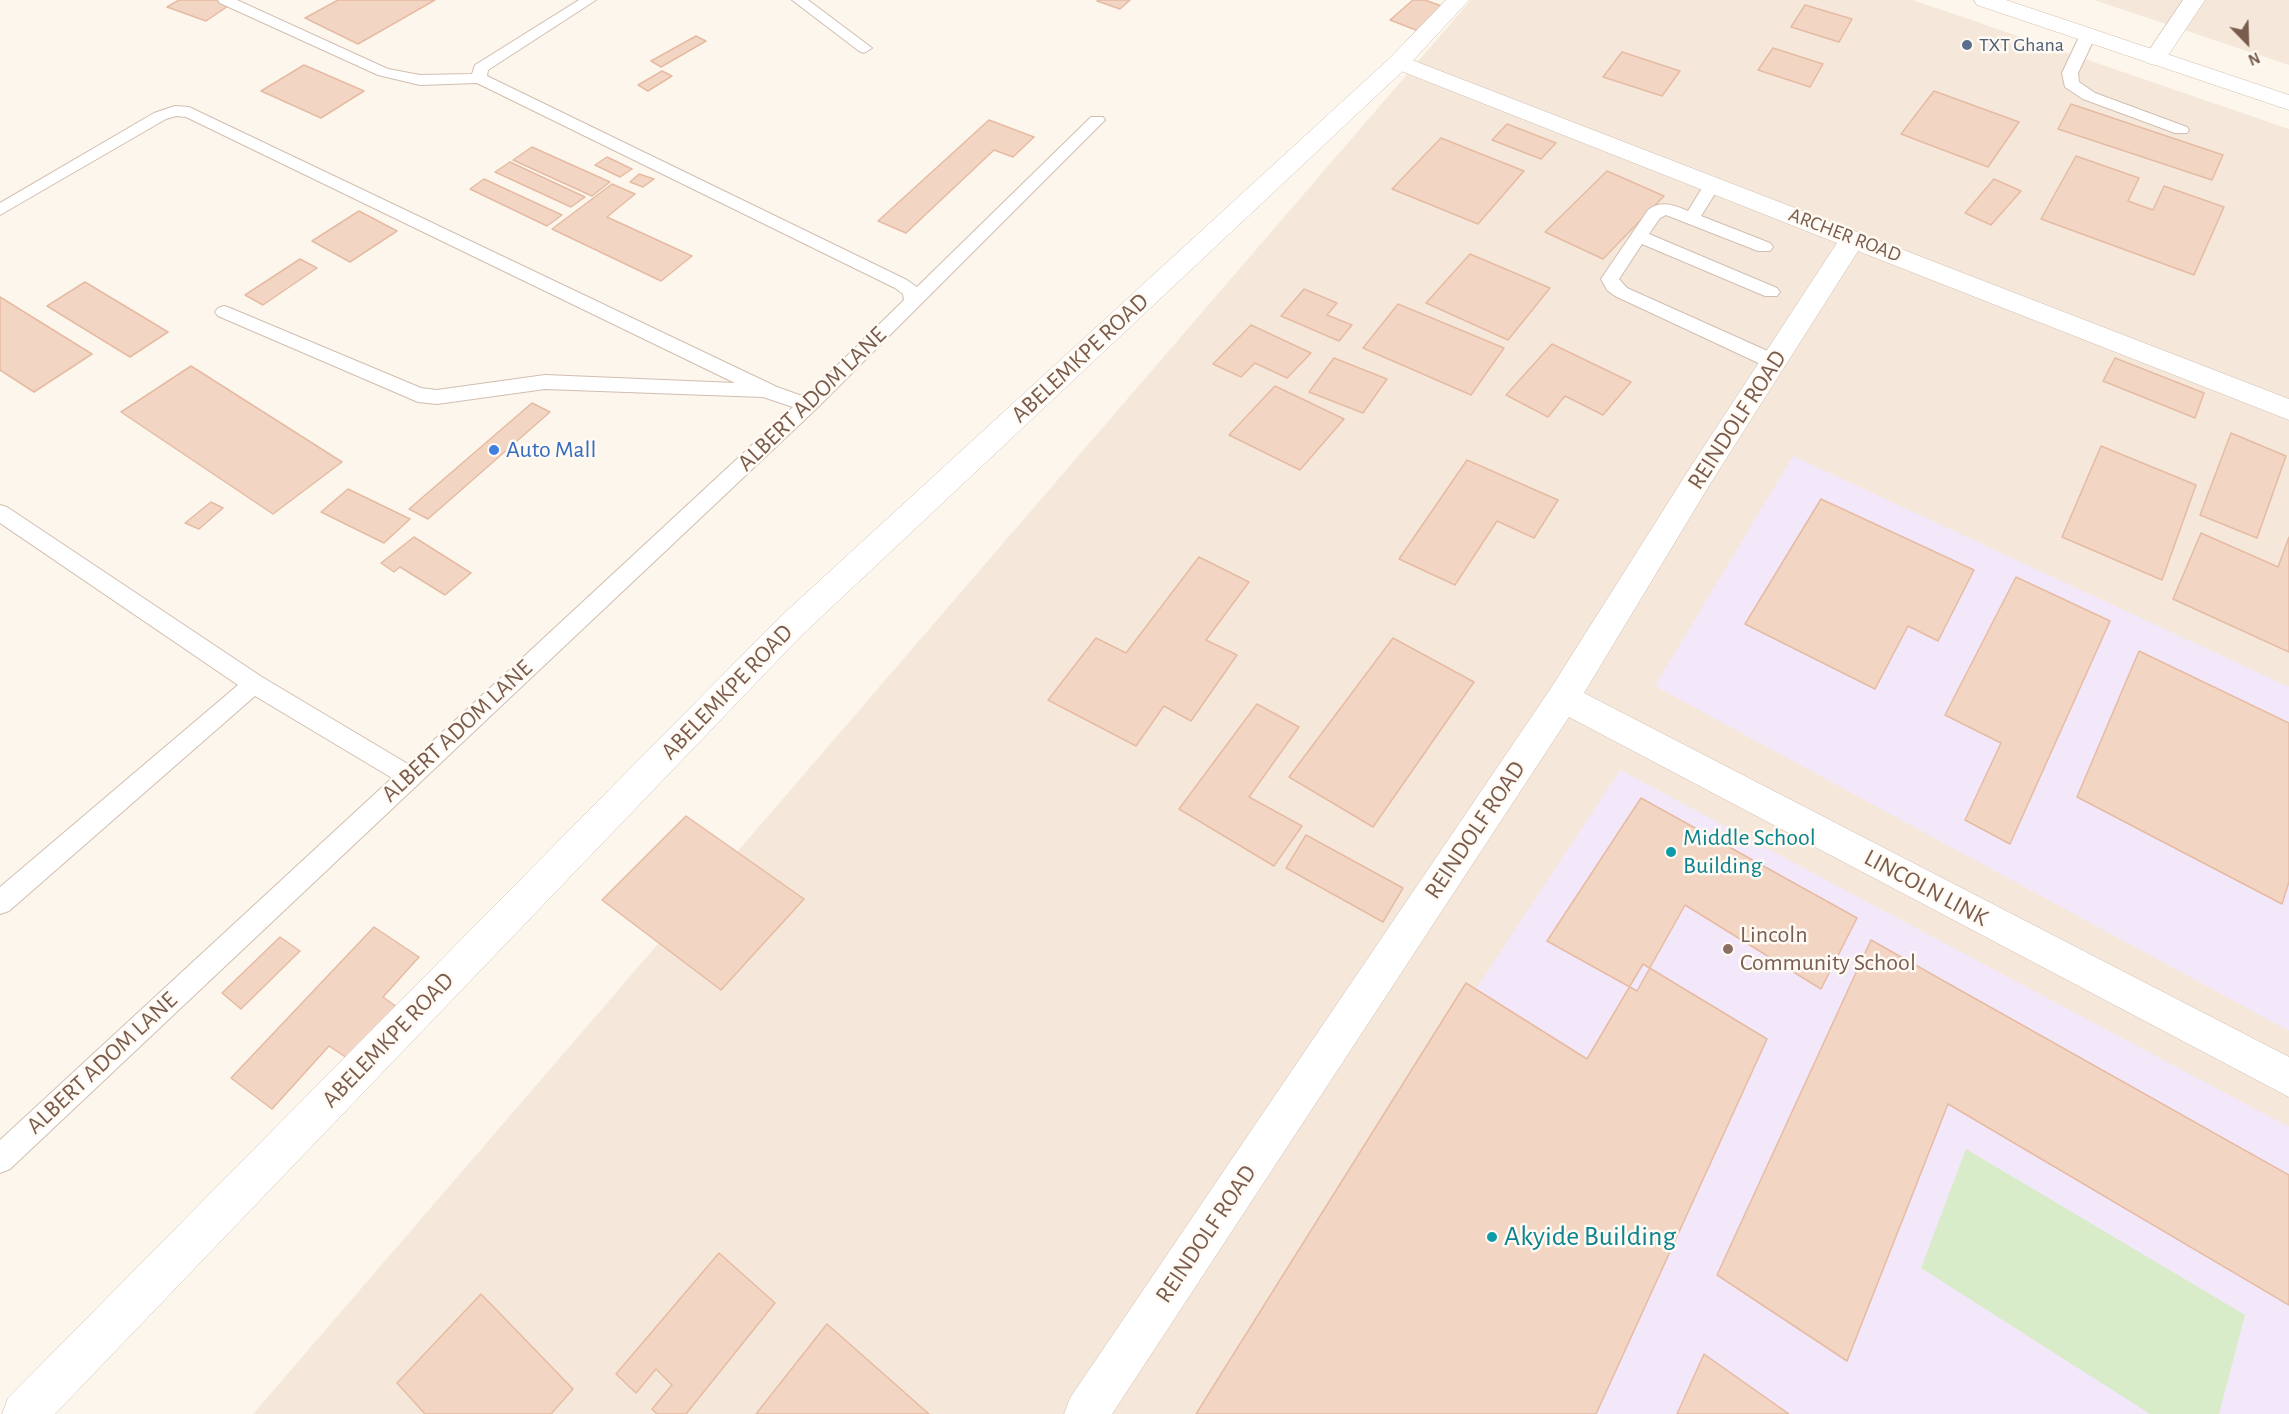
<!DOCTYPE html>
<html>
<head>
<meta charset="utf-8">
<style>
	body { margin:0 }
	#map { position:relative; width:2289px; height:1414px; overflow:hidden; background:#fdf6ec; font-family:"Alegreya Sans",sans-serif }
	canvas { display:block }
	.north { position:absolute; left:2217px; top:12px; width:60px; height:60px; -webkit-text-stroke:4px #fffaf3; paint-order:stroke; rotate:157deg; font-size:16px; font-weight:700; line-height:24px; text-align:center; color:#7a5c4d }
	.north::after { content:''; display:block; margin:auto; width:21px; height:27px; background:#7a5c4d; clip-path:polygon(50% 0,100% 100%,50% 72%,0 100%) }
</style>
</head>
<body>
<div id="map">
<canvas width="2289" height="1414"></canvas>
<div class="north">N</div>
</div>
<script>
const context = document.querySelector('canvas').getContext('2d');
context.lineJoin = 'round';
function paint(path, color) {
  context.fillStyle = color;
  context.fill(path, 'evenodd');
}
function stroke(path, color, width, dash) {
  context.strokeStyle = color;
  context.lineWidth = width;
  context.lineCap = dash ? 'butt' : 'round';
  context.setLineDash(dash || []);
  context.stroke(path);
}
function label(font, color, halo, rows, align = 'center') {
  context.font = font + ' "Alegreya Sans",sans-serif';
  context.lineWidth = 5;
  context.setLineDash([]);
  context.textBaseline = 'middle';
  context.strokeStyle = halo;
  context.fillStyle = color;
  for (const [text, x, y, turn = 0] of rows) {
    context.save();
    context.translate(x, y);
    context.rotate((+turn || 0) * Math.PI / 180);
    context.textAlign = isNaN(turn) ? turn : align;
    if (halo) context.strokeText(text, 0, 0);
    context.fillText(text, 0, 0);
    context.restore();
  }
}
const residential = new Path2D(`
	M 1471,0 L 1913,0 L 2289,129 L 2289,1414 L 253,1414 Z
	M 2094,0 L 2289,0 L 2289,65 Z`);
const education = new Path2D(`
	M 1793,456 L 2289,687 L 2289,1031 L 1655,686 Z
	M 1620,770 L 2289,1127 L 2289,1414 L 1197,1414 Z`);
const green = new Path2D(`
	M 1966,1149 L 2245,1315 L 2219,1414 L 2150,1414 L 1921,1268 Z`);
const building = new Path2D(`
	M 179,0 L 220,0 L 231,4 L 206,21 L 167,7 Z
	M 338,0 L 435,0 L 358,44 L 305,18 Z
	M 1098,0 L 1130,0 L 1120,9 L 1097,1 Z
	M 1413,0 L 1425,0 L 1447,8 L 1421,32 L 1390,20 Z
	M 1805,5 L 1852,19 L 1839,42 L 1791,27 Z
	M 696,36 L 706,41 L 661,67 L 651,61 Z
	M 1773,48 L 1823,64 L 1810,87 L 1758,70 Z
	M 1622,52 L 1680,71 L 1662,96 L 1603,77 Z
	M 304,65 L 364,91 L 321,118 L 261,91 Z
	M 662,71 L 672,76 L 648,91 L 638,85 Z
	M 1934,91 L 2019,122 L 1988,167 L 1901,134 Z
	M 2071,104 L 2223,155 L 2212,180 L 2058,129 Z
	M 989,120 L 1034,137 L 1013,157 L 994,150 L 906,233 L 878,221 Z
	M 1507,124 L 1556,143 L 1541,159 L 1492,140 Z
	M 1441,138 L 1524,171 L 1478,224 L 1392,189 Z
	M 532,147 L 610,182 L 592,196 L 513,160 Z
	M 2076,156 L 2139,178 L 2128,201 L 2153,210 L 2164,186 L 2224,207 L 2194,275 L 2041,219 Z
	M 607,157 L 632,169 L 620,177 L 595,165 Z
	M 510,162 L 585,197 L 571,207 L 495,172 Z
	M 1607,171 L 1664,196 L 1603,259 L 1545,232 Z
	M 639,174 L 654,179 L 643,187 L 630,182 Z
	M 484,179 L 562,215 L 547,226 L 470,189 Z
	M 1994,179 L 2021,191 L 1991,225 L 1965,213 Z
	M 612,184 L 635,194 L 607,217 L 692,256 L 661,281 L 552,229 Z
	M 359,211 L 397,231 L 350,262 L 312,241 Z
	M 1470,254 L 1550,288 L 1508,340 L 1426,303 Z
	M 300,259 L 317,268 L 263,305 L 245,295 Z
	M 85,282 L 168,332 L 130,357 L 47,306 Z
	M 1304,289 L 1337,303 L 1327,315 L 1352,325 L 1339,341 L 1281,316 Z
	M 0,297 L 92,354 L 34,392 L 0,370 Z
	M 1398,304 L 1504,348 L 1471,395 L 1363,348 Z
	M 1251,325 L 1311,353 L 1287,378 L 1255,363 L 1241,377 L 1213,364 Z
	M 1552,344 L 1631,382 L 1603,415 L 1565,396 L 1548,417 L 1506,395 Z
	M 1334,358 L 1387,379 L 1363,413 L 1309,392 Z
	M 2115,358 L 2204,393 L 2195,418 L 2103,381 Z
	M 191,366 L 342,462 L 273,514 L 121,412 Z
	M 1275,386 L 1344,419 L 1300,470 L 1229,435 Z
	M 532,403 L 550,412 L 428,519 L 409,509 Z
	M 2231,433 L 2286,456 L 2257,538 L 2200,515 Z
	M 2101,446 L 2196,485 L 2162,580 L 2062,537 Z
	M 1467,460 L 1558,500 L 1534,538 L 1497,521 L 1455,585 L 1399,559 Z
	M 348,489 L 410,519 L 384,543 L 321,512 Z
	M 1821,499 L 1974,570 L 1938,641 L 1908,626 L 1875,689 L 1745,624 Z
	M 211,502 L 223,508 L 199,529 L 185,523 Z
	M 2201,533 L 2278,567 L 2289,537 L 2289,652 L 2173,599 Z
	M 414,537 L 471,573 L 445,595 L 400,567 L 394,572 L 381,563 Z
	M 1199,557 L 1249,582 L 1206,640 L 1237,655 L 1191,721 L 1164,706 L 1136,746 L 1048,700 L 1096,638 L 1126,653 Z
	M 2016,577 L 2110,621 L 2010,844 L 1965,820 L 2001,743 L 1945,715 Z
	M 1393,638 L 1474,682 L 1373,827 L 1289,777 Z
	M 2139,651 L 2289,723 L 2289,882 L 2282,904 L 2077,797 Z
	M 1257,704 L 1299,727 L 1249,797 L 1302,826 L 1274,866 L 1179,809 Z
	M 1641,798 L 1857,918 L 1821,989 L 1685,905 L 1637,991 L 1547,941 Z
	M 686,816 L 804,899 L 721,990 L 602,900 Z
	M 1306,835 L 1403,888 L 1383,922 L 1286,868 Z
	M 374,927 L 419,957 L 383,997 L 397,1007 L 350,1060 L 329,1046 L 272,1109 L 231,1078 Z
	M 280,937 L 300,951 L 241,1009 L 222,993 Z
	M 1871,940 L 2289,1175 L 2289,1305 L 1948,1104 L 1847,1361 L 1717,1275 Z
	M 1643,964 L 1767,1039 L 1596,1414 L 1196,1414 L 1466,983 L 1587,1059 Z
	M 719,1253 L 775,1303 L 686,1414 L 657,1414 L 652,1409 L 672,1385 L 656,1369 L 636,1393 L 616,1374 Z
	M 481,1294 L 573,1389 L 551,1414 L 425,1414 L 397,1383 Z
	M 827,1324 L 929,1414 L 756,1414 Z
	M 1704,1354 L 1789,1414 L 1677,1414 Z`);
const service = new Path2D(`
	M 218,0 L 237,0 L 388,69 L 420,75 L 472,74 L 475,65 L 579,0 L 596,0 L 488,70 L 487,76 L 907,280 L 917,287 L 1091,117 L 1103,117 L 1105,120 L 815,410 L 10,1169 L 0,1173 L 0,1140 L 392,778 L 255,696 L 9,911 L 0,914 L 0,887 L 238,685 L 0,523 L 0,505 L 7,507 L 262,677 L 408,764 L 793,407 L 763,397 L 545,389 L 437,404 L 418,402 L 218,316 L 215,312 L 218,308 L 224,306 L 230,308 L 421,388 L 437,390 L 545,375 L 735,383 L 186,117 L 176,116 L 166,119 L 0,215 L 0,203 L 154,113 L 175,106 L 189,107 L 777,387 L 805,397 L 904,300 L 903,294 L 895,288 L 477,83 L 420,85 L 378,75 L 220,3 Z
	M 792,0 L 808,0 L 872,48 L 864,53 L 859,51 Z
	M 2088,30 L 2096,35 L 2078,73 L 2079,82 L 2095,93 L 2187,127 L 2189,130 L 2187,133 L 2175,133 L 2083,99 L 2065,87 L 2062,73 L 2080,35 Z
	M 1713,179 L 1719,180 L 1721,184 L 1701,216 L 1770,243 L 1773,247 L 1770,251 L 1758,251 L 1666,215 L 1660,218 L 1649,234 L 1777,288 L 1780,292 L 1777,296 L 1765,296 L 1642,244 L 1619,279 L 1627,288 L 1781,357 L 1783,362 L 1781,367 L 1774,369 L 1767,367 L 1615,296 L 1607,290 L 1601,279 L 1648,210 C 1661,200 1674,205 1688,211 L 1707,180 Z`);
const minor = new Path2D(`
	M 2183,0 L 2205,0 L 2163,63 L 2155,65 L 2147,63 L 2144,58 Z
	M 1399,55 L 2289,399 L 2289,420 L 1858,251 L 1710,484 L 1584,693 L 2289,1057 L 2289,1097 L 1569,717 L 1112,1414 L 1064,1414 L 1070,1398 L 1551,688 L 1690,468 L 1837,243 L 1391,67 L 1388,62 L 1391,57 Z`);
const tertiary = new Path2D(`
	M 1446,0 L 1469,0 L 1407,67 L 802,635 L 55,1414 L 2,1414 L 8,1398 L 780,617 L 1391,57 Z
	M 1974,0 L 2006,0 L 2289,95 L 2289,110 L 1977,5 Z`);
const markers = [
	[1967,45,6,"#5c6f8a"],
	[494,450,6,"#3f7fe0"],
	[1671,852,6,"#0f9aa8"],
	[1728,949,6,"#8d6e63"],
	[1492,1237,6,"#0f9aa8"]
];
const farServicenames = [
	["TXT Ghana",1979,45]
];
const farStreetnames = [
	["ARCHER ROAD",1845,235,21]
];
const streetNames = [
	["ABELEMKPE ROAD",1080,358,-43],
	["ALBERT ADOM LANE",812,399,-44],
	["REINDOLF ROAD",1737,420,-57],
	["ABELEMKPE ROAD",727,692,-46],
	["ALBERT ADOM LANE",457,731,-43],
	["REINDOLF ROAD",1475,830,-56],
	["LINCOLN LINK",1926,888,28],
	["ABELEMKPE ROAD",388,1040,-46],
	["ALBERT ADOM LANE",102,1063,-43],
	["REINDOLF ROAD",1206,1234,-56]
];
const shopNames = [
	["Auto Mall",506,450]
];
const cultureNames = [
	["Middle School",1683,838],
	["Building",1683,866]
];
const educationNames = [
	["Lincoln",1740,935],
	["Community School",1740,963]
];
const nearCulturenames = [
	["Akyide Building",1504,1237]
];
paint(residential, '#f5e8da');
paint(education, '#f3e8fa');
paint(green, '#d8ecc9');
paint(building, '#f3d5c3');
stroke(building, '#e6bba3', 1.5);
stroke(service, '#d1beb0', 2);
stroke(minor, '#d1beb0', 1);
stroke(tertiary, '#d1beb0', 1);
paint(service, '#fff');
paint(minor, '#fff');
paint(tertiary, '#fff');
for (const [x, y, r, color] of markers) {
  const dot = new Path2D();
  dot.arc(x, y, r, 0, 2 * Math.PI);
  context.fillStyle = color;
  context.fill(dot);
  stroke(dot, '#fffaf3', 2);
}
label('20px', '#4e5e75', '#fffaf3', farServicenames, 'left');
label('20px', '#7a5c4d', '#fffaf3', farStreetnames);
label('24px', '#7a5c4d', '#fffaf3', streetNames);
label('24px', '#366cbe', '#fffaf3', shopNames, 'left');
label('24px', '#0d838f', '#fffaf3', cultureNames, 'left');
label('24px', '#785e54', '#fffaf3', educationNames, 'left');
label('28px', '#0d838f', '#fffaf3', nearCulturenames, 'left');
</script>
</body>
</html>
